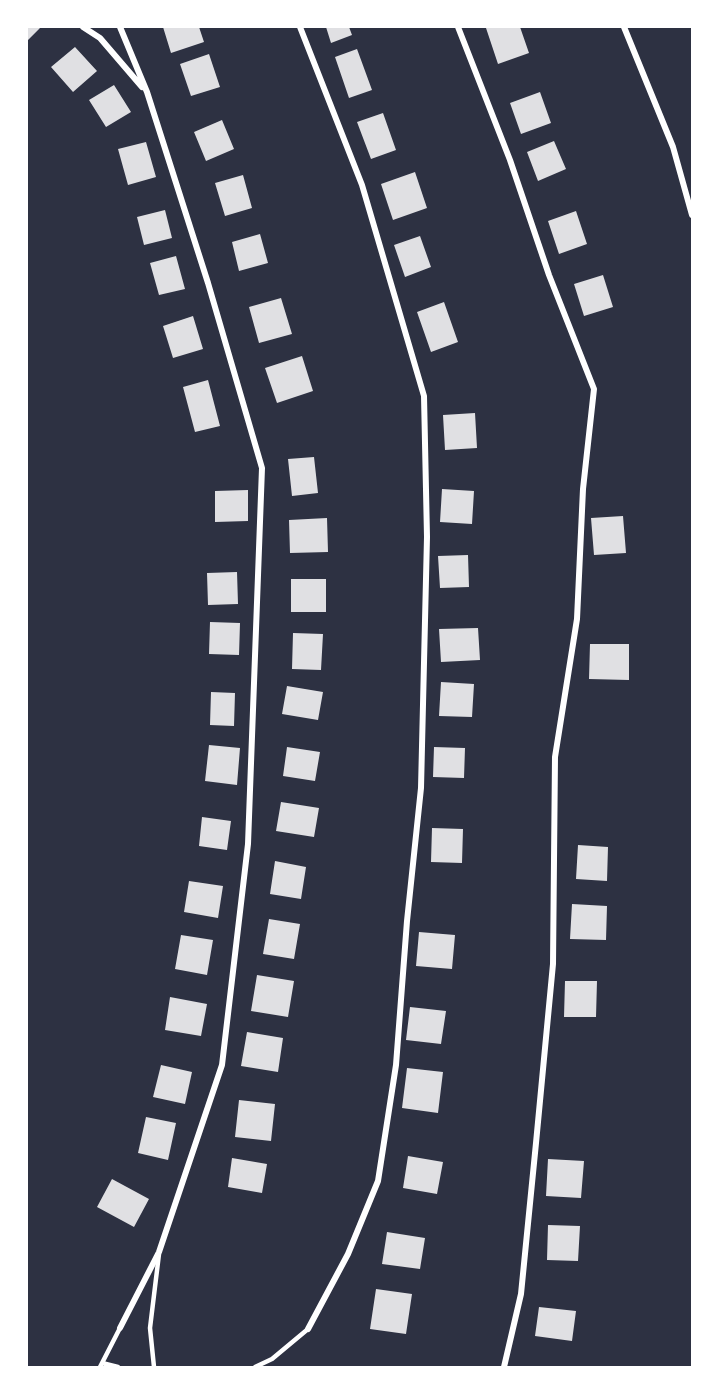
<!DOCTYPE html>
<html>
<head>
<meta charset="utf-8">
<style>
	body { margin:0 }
	#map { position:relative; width:719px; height:1394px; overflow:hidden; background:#2d3142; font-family:"Roboto Condensed",sans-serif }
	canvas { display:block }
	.frame { position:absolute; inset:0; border:28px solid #fff; pointer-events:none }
</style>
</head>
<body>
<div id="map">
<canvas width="719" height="1394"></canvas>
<div class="frame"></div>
</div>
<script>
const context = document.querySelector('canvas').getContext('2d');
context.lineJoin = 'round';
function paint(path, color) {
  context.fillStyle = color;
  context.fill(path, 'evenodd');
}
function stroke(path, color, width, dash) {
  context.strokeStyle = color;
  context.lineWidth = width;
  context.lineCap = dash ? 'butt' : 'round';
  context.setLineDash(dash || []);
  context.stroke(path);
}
const building = new Path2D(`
	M 27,27 L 40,28 L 27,41 Z
	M 163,27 L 199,27 L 204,42 L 171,53 Z
	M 326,27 L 349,27 L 352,35 L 331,43 Z
	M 490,27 L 520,27 L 529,53 L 498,64 L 486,28 Z
	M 75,47 L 97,71 L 73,92 L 51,67 Z
	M 357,49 L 372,90 L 349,98 L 335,57 Z
	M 209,54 L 220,87 L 191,96 L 180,64 Z
	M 114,85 L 131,112 L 106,127 L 89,100 Z
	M 540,92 L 551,123 L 521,134 L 510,103 Z
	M 383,113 L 396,150 L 371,159 L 357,122 Z
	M 222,120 L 234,149 L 206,161 L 194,132 Z
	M 554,141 L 566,169 L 538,181 L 527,152 Z
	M 146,142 L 156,177 L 128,185 L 118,149 Z
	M 415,172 L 427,208 L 393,220 L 381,184 Z
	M 243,175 L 252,208 L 225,216 L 215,183 Z
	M 165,210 L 172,238 L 144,245 L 137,217 Z
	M 576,211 L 587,244 L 559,254 L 548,221 Z
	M 260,234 L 268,263 L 239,271 L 232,242 Z
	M 420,236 L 431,267 L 405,277 L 394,245 Z
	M 176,256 L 185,289 L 159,295 L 150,263 Z
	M 603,275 L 613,307 L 584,316 L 574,284 Z
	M 281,298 L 292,334 L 259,343 L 249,307 Z
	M 444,302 L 458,342 L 431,352 L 417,312 Z
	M 193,316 L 203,349 L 173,358 L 163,326 Z
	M 302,356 L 313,391 L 277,403 L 265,368 Z
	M 208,380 L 220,426 L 195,432 L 183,387 Z
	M 475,413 L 477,448 L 445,450 L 443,415 Z
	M 314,457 L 318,493 L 292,496 L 288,459 Z
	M 442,489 L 474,491 L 472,524 L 440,522 Z
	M 248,490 L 248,521 L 215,522 L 215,491 Z
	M 623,516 L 626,553 L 594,555 L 591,518 Z
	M 327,518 L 328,552 L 290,553 L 289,520 Z
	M 468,555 L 469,587 L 440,588 L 438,556 Z
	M 237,572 L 238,604 L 208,605 L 207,573 Z
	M 291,579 L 326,579 L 326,612 L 291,612 Z
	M 210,622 L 240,623 L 239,655 L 209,654 Z
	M 478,628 L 480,660 L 441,662 L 439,629 Z
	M 293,633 L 323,634 L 321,670 L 292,669 Z
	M 590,644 L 629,644 L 629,680 L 589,679 Z
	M 441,682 L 474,684 L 472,717 L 439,716 Z
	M 287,686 L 323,692 L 318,720 L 282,714 Z
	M 211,692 L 235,693 L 234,726 L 210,725 Z
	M 209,745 L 240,748 L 237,785 L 205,781 Z
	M 287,747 L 320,752 L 315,781 L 283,776 Z
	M 434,747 L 465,748 L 464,778 L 433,777 Z
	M 281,802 L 319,808 L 314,837 L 276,831 Z
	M 202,817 L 231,821 L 227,850 L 199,846 Z
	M 432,828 L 463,829 L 462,863 L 431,862 Z
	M 578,845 L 608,847 L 607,881 L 576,879 Z
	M 275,861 L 306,867 L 301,899 L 270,894 Z
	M 189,881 L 223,886 L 218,918 L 184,912 Z
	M 572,904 L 607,906 L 606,940 L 570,939 Z
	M 269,919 L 300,924 L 294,959 L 263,954 Z
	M 419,932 L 455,935 L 452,969 L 416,966 Z
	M 181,935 L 213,940 L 207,975 L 175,969 Z
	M 257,975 L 294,981 L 288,1017 L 251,1011 Z
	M 565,981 L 597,981 L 596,1017 L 564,1017 Z
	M 170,997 L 207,1004 L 201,1036 L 165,1030 Z
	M 410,1007 L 446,1011 L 441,1044 L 406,1040 Z
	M 247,1032 L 283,1038 L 278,1072 L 241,1066 Z
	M 161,1065 L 192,1072 L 185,1104 L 153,1097 Z
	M 407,1068 L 443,1072 L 438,1113 L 402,1108 Z
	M 239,1100 L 275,1104 L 271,1141 L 235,1137 Z
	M 146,1117 L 176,1123 L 168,1160 L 138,1153 Z
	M 408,1156 L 443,1162 L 437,1194 L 403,1188 Z
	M 232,1158 L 267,1164 L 262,1193 L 228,1187 Z
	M 548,1159 L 584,1161 L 581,1198 L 546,1196 Z
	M 112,1179 L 149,1199 L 134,1227 L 97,1207 Z
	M 548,1225 L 580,1226 L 578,1261 L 547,1260 Z
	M 387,1232 L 425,1238 L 420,1269 L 382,1264 Z
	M 376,1289 L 412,1294 L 406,1334 L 370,1329 Z
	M 539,1307 L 576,1311 L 572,1341 L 535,1336 Z`);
const service = new Path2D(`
	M 102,1363 L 118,1367
	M 100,1367 L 120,1328
	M 154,1367 L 150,1328 L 159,1254
	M 255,1367 L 272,1359 L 308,1329`);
const minor = new Path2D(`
	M 83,27 L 100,38 L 142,87
	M 120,27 L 147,92 L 208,283 L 262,468 L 248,844 L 222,1065 L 159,1252 L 120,1328
	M 300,27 L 362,185 L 424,396 L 427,537 L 421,788 L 407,921 L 396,1065 L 378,1181 L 348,1254 L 308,1329
	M 458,27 L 510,160 L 549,275 L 594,389 L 583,489 L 577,619 L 555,757 L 553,964 L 536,1143 L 521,1294 L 504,1367
	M 624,27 L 673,147 L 692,215`);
paint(building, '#e0e0e3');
stroke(service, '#fff', 4.5);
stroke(minor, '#fff', 6);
</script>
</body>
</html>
